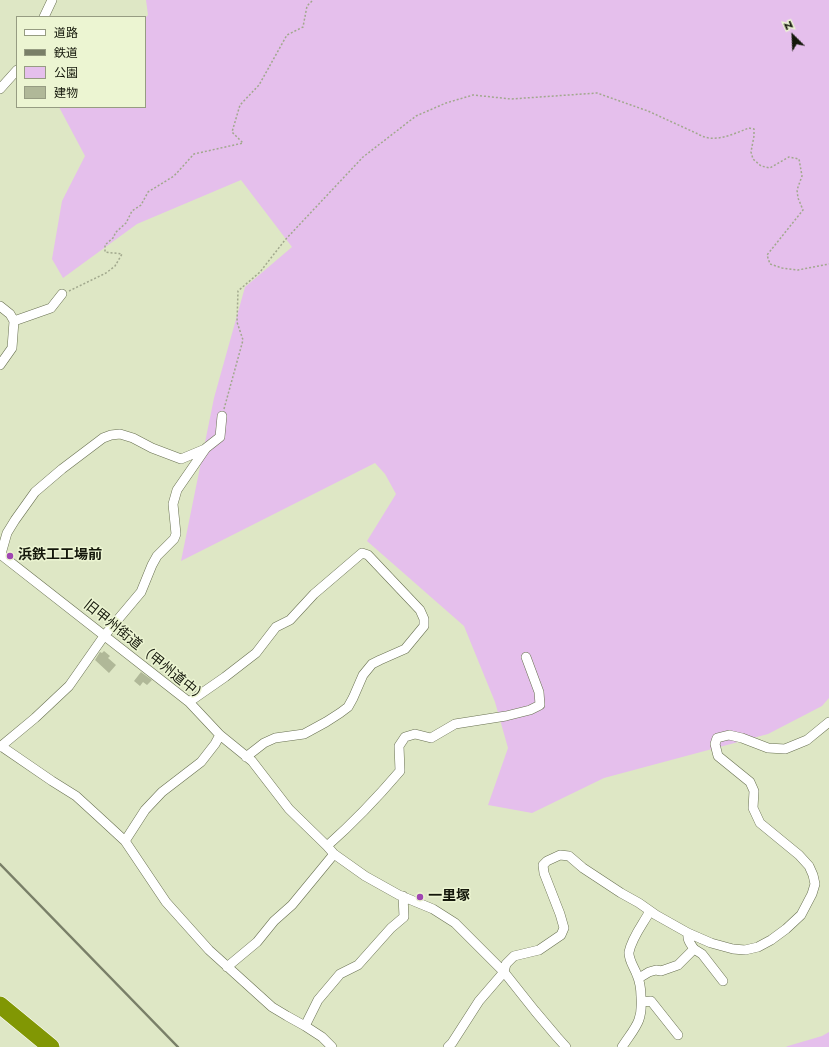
<!DOCTYPE html>
<html>
<head>
<meta charset="utf-8">
<style>
	body { margin:0 }
	#map { position:relative; width:829px; height:1047px; overflow:hidden; background:#dee7c5; font-family:Jost,"Noto Sans JP",sans-serif }
	canvas { display:block }
	.legend { position:absolute; left:16px; top:16px; width:130px; height:92px; box-sizing:border-box; background:#ecf5d2; border:1px solid #969c82; margin:0; padding:5px 7px; list-style:none; font-size:12px; color:#14170b }
	.legend li { display:flex; align-items:center; gap:8px; height:20px }
	.legend b { width:20px; border:1px solid #969c82 }
	.north { position:absolute; left:773px; top:16px; width:40px; height:40px; -webkit-text-stroke:3px #ecf5d2; paint-order:stroke; rotate:336deg; font-size:11px; font-weight:700; line-height:16px; text-align:center; color:#14170b }
	.north::after { content:''; display:block; margin:auto; width:14px; height:18px; background:#14170b; clip-path:polygon(50% 0,100% 100%,50% 72%,0 100%) }
</style>
</head>
<body>
<div id="map">
<canvas width="829" height="1047"></canvas>
<ul class="legend">
<li><b style="height:5px;background:#fff"></b>道路</li>
<li><b style="height:5px;background:#797f68"></b>鉄道</li>
<li><b style="height:11px;background:#e5bfec"></b>公園</li>
<li><b style="height:11px;background:#b0b898"></b>建物</li>
</ul>
<div class="north">N</div>
</div>
<script>
const context = document.querySelector('canvas').getContext('2d');
context.lineJoin = 'round';
function paint(path, color) {
  context.fillStyle = color;
  context.fill(path, 'evenodd');
}
function stroke(path, color, width, dash) {
  context.strokeStyle = color;
  context.lineWidth = width;
  context.lineCap = dash ? 'butt' : 'round';
  context.setLineDash(dash || []);
  context.stroke(path);
}
function label(font, color, halo, rows, align = 'center') {
  context.font = font + ' Jost,"Noto Sans JP",sans-serif';
  context.lineWidth = 3;
  context.setLineDash([]);
  context.textBaseline = 'middle';
  context.strokeStyle = halo;
  context.fillStyle = color;
  for (const [text, x, y, turn = 0] of rows) {
    context.save();
    context.translate(x, y);
    context.rotate((+turn || 0) * Math.PI / 180);
    context.textAlign = isNaN(turn) ? turn : align;
    if (halo) context.strokeText(text, 0, 0);
    context.fillText(text, 0, 0);
    context.restore();
  }
}
const green = new Path2D(`
	M 146,0 L 829,0 L 829,698 L 822,706 L 768,734 L 604,778 L 532,813 L 488,805 L 508,748 L 495,702 L 464,626 L 367,541 L 396,494 L 385,474 L 375,463 L 181,561 L 214,398 L 245,287 L 292,247 L 241,180 L 137,224 L 63,278 L 52,259 L 62,201 L 85,156 L 59,107 L 145,107 L 145,18 L 148,15 Z
	M 829,1032 L 829,1047 L 786,1047 L 788,1046 L 822,1036 Z`);
const building = new Path2D(`
	M 104,651 L 110,656 L 108,658 L 116,665 L 109,673 L 95,660 L 100,652 L 102,653 Z
	M 141,672 L 152,680 L 147,685 L 143,682 L 140,686 L 134,681 Z`);
const path = new Path2D(`
	M 69,291 L 106,273 L 115,266 L 122,254 L 105,252 L 105,245 L 114,237 L 115,233 L 126,223 L 132,211 L 141,205 L 148,192 L 174,176 L 194,154 L 243,143 L 232,132 L 240,105 L 259,85 L 287,35 L 303,27 L 307,6 L 313,0
	M 224,409 L 243,340 L 237,322 L 238,291 L 260,272 L 285,240 L 363,157 L 416,116 L 446,103 L 473,95 L 511,99 L 597,93 L 648,111 L 698,134 C 714,144 733,134 749,128 L 754,129 L 754,136 L 751,152 L 753,159 L 761,166 L 770,168 L 789,157 L 799,159 L 802,176 L 797,190 L 798,198 L 803,210 L 767,255 L 770,264 L 782,268 L 798,270 L 829,264`);
const street = new Path2D(`
	M 44,17 L 52,0
	M 0,89 L 17,70
	M 0,306 L 10,314 L 14,321 L 12,348 L 0,365
	M 14,321 L 51,308 L 62,294
	M 0,554 L 189,702 L 220,735 L 252,761 L 289,809 L 327,846 L 334,854 L 365,876 L 399,895 L 433,909 L 455,923 L 504,972 L 535,1011 L 557,1037 L 566,1047
	M 1,554 L 7,533 L 15,520 L 35,492 L 62,469 L 103,438 L 111,435 L 120,434 L 133,438 L 152,448 L 181,459 L 205,449
	M 189,702 L 225,677 L 256,653 L 276,627 L 290,620 L 314,594 L 362,553 L 368,555 L 420,610 L 424,619 L 424,626 L 405,649 L 380,660 L 372,664 L 363,675 L 353,698 L 348,707 L 340,713 L 326,722 L 304,734 L 275,738 L 264,743 L 246,757
	M 1,746 L 52,781 L 76,796 L 99,817 L 125,841 L 166,902 L 209,950 L 272,1007 L 287,1016 L 305,1026 L 322,1037 L 332,1047
	M 0,747 L 35,718 L 69,686 L 104,636 L 141,592 L 152,565 L 157,556 L 174,539 L 176,534 L 173,504 L 177,490 L 206,448 L 220,437 L 222,416
	M 125,841 L 145,810 L 162,792 L 201,762 L 215,744 L 220,735
	M 327,846 C 353,823 377,798 400,771 L 399,746 L 405,737 L 415,734 L 431,738 L 455,724 L 506,716 L 530,710 L 540,705 L 539,692 L 526,657
	M 694,949 L 702,954 L 723,981
	M 227,967 L 257,942 L 274,921 L 292,905 L 334,854
	M 639,978 L 649,972 L 656,970 L 661,971 L 678,965 L 694,949 C 690,943 687,940 688,933
	M 642,1002 L 651,1001 L 678,1035
	M 305,1026 L 318,1000 L 340,974 L 358,965 L 391,928 L 404,917 L 403,896
	M 448,1047 L 452,1043 L 479,1001 L 504,972 L 506,964 L 514,956 L 539,950 L 561,935 L 564,928 L 560,914 L 544,873 L 543,865 L 547,861 L 560,855 L 569,856 L 583,868 L 621,893 L 639,903 L 656,915 L 688,933 L 711,943 L 733,949 L 745,950 L 758,947 L 771,940 L 786,929 L 801,915 L 812,894 L 815,884 L 813,875 L 809,866 L 799,855 L 760,823 L 753,808 L 754,791 L 750,782 L 718,756 L 715,744 L 717,738 L 729,735 L 742,738 L 768,748 L 785,749 L 807,740 L 829,722
	M 622,1047 C 635,1027 643,1022 641,997 C 641,989 640,982 637,975 C 635,969 628,959 629,952 C 632,937 643,924 650,911`);
const highway = new Path2D(`
	M 0,1005 L 51,1047`);
const rail = new Path2D(`
	M 0,864 L 178,1047`);
const markers = [
	[10,556,4,"#a046b2"],
	[420,897,4,"#a046b2"]
];
const poiNames = [
	["浜鉄工工場前",18,556],
	["一里塚",428,897]
];
const streetNames = [
	["旧甲州街道（甲州道中）",145,652,39]
];
paint(green, '#e5bfec');
paint(building, '#b0b898');
stroke(street, '#687051', 10);
stroke(highway, '#fff', 18);
stroke(path, '#a1a88d', 1.5, [2, 2]);
stroke(street, '#fff', 9);
stroke(highway, '#819704', 17);
stroke(rail, '#797f68', 2.5);
for (const [x, y, r, color] of markers) {
  const dot = new Path2D();
  dot.arc(x, y, r, 0, 2 * Math.PI);
  context.fillStyle = color;
  context.fill(dot);
  stroke(dot, '#ecf5d2', 1.5);
}
label('bold 14px', '#14170b', '#ecf5d2', poiNames, 'left');
label('14px', '#14170b', '#ecf5d2', streetNames);
</script>
</body>
</html>
